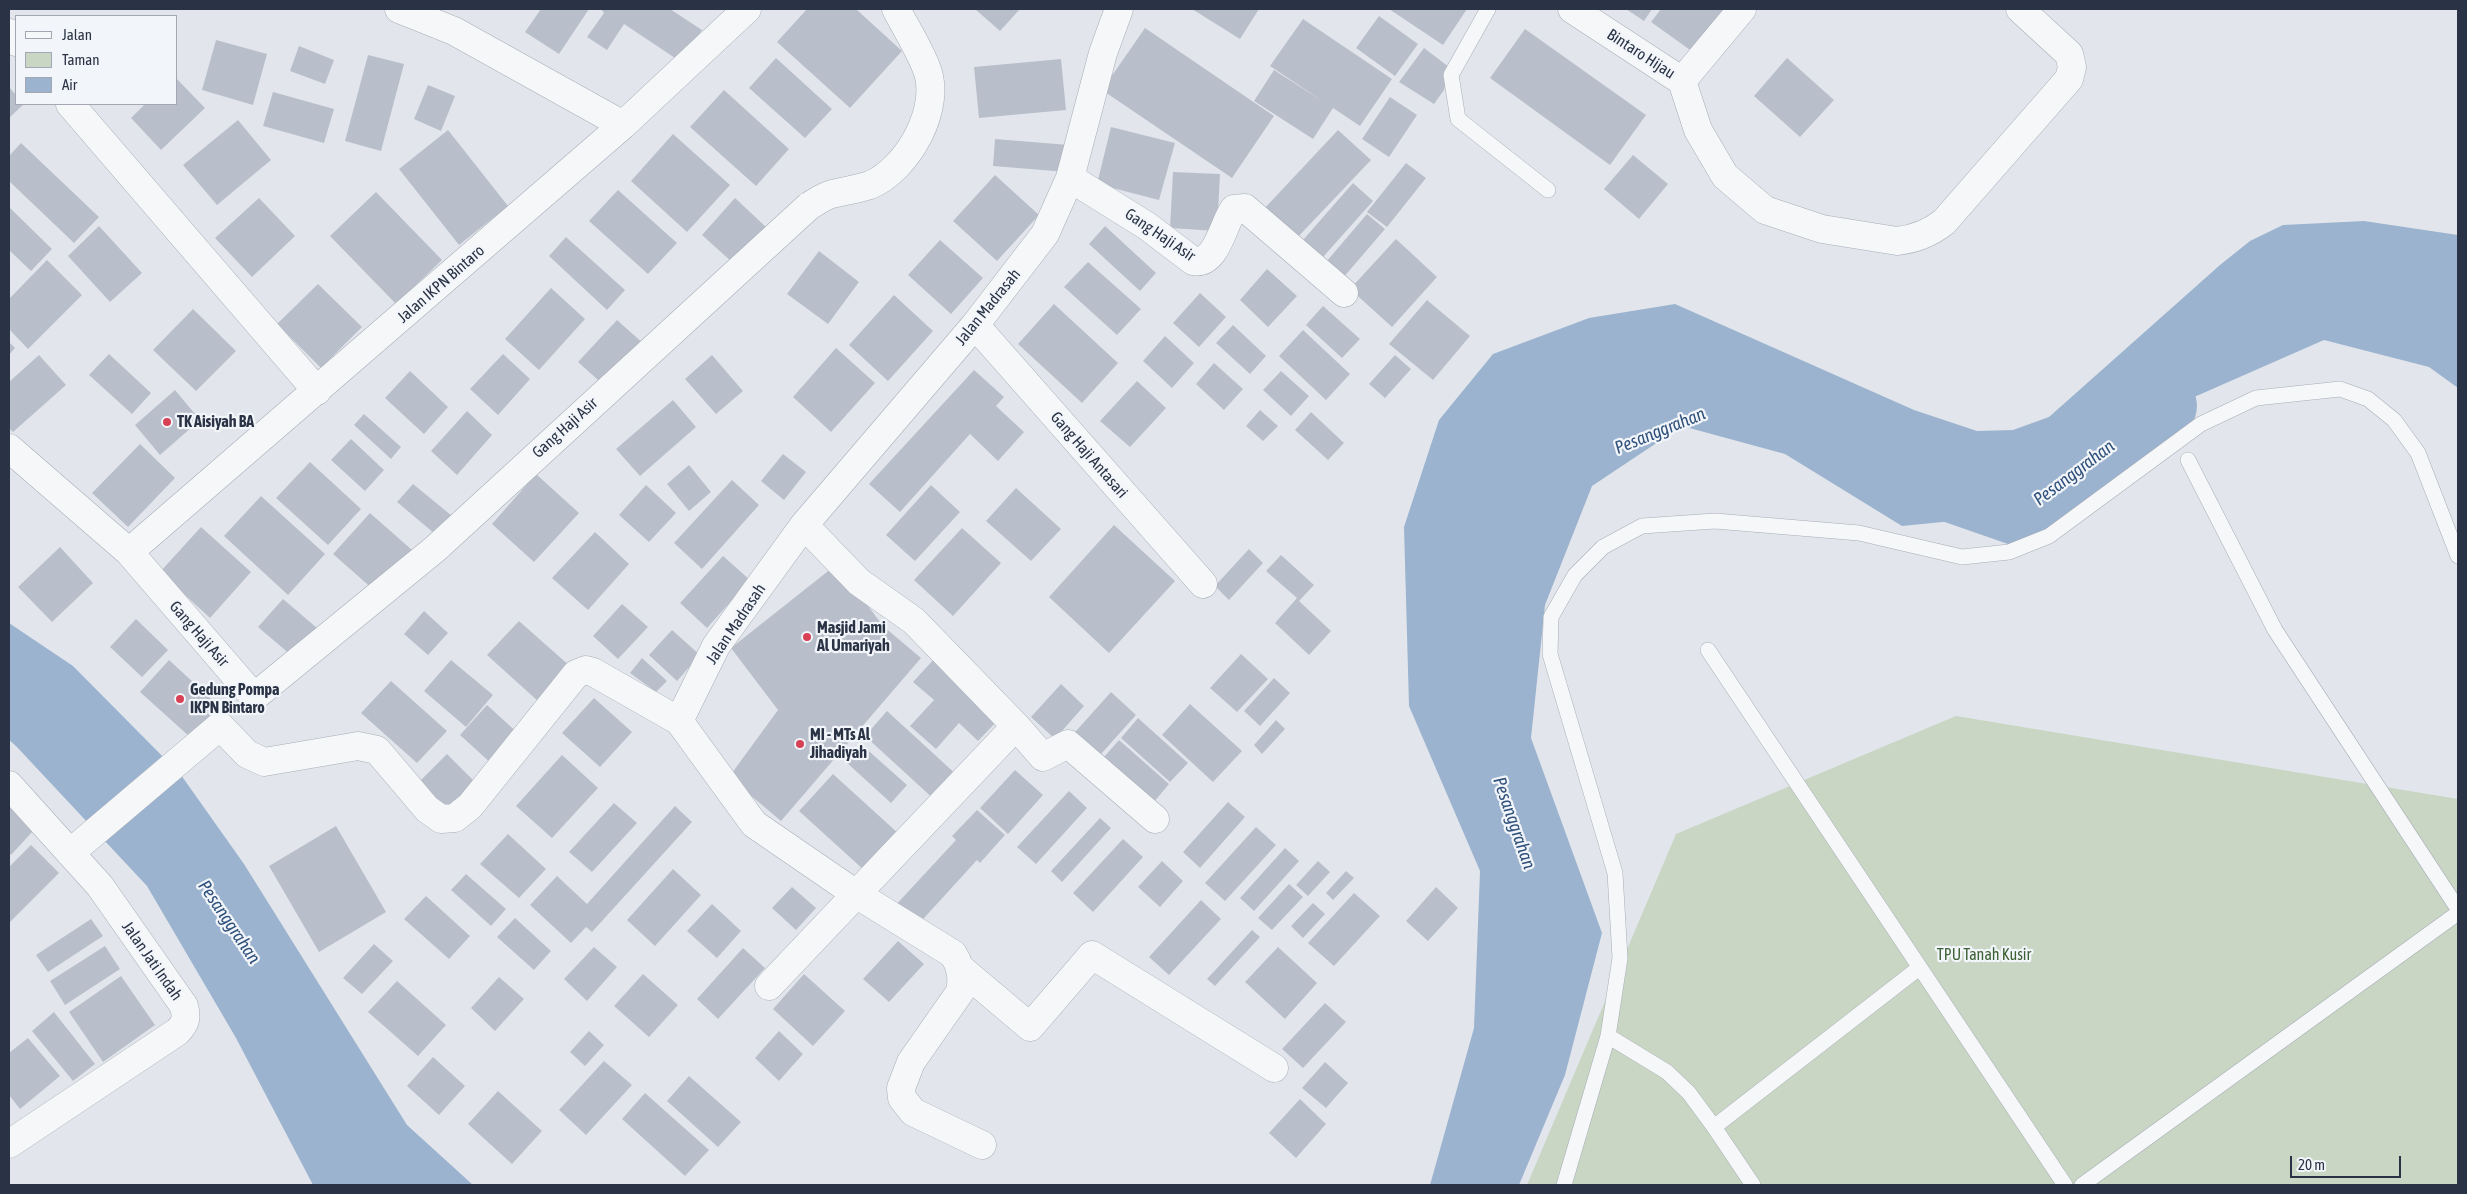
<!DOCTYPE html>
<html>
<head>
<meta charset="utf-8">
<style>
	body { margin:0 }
	#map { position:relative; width:2467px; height:1194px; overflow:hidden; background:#e2e6ec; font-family:"Asap Condensed",sans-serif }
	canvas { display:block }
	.frame { position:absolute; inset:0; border:10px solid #293345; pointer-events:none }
	.legend { position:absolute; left:15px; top:15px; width:162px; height:90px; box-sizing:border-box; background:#f2f5f9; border:1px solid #a2a7b1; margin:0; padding:6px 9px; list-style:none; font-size:15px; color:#293345 }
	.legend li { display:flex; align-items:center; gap:10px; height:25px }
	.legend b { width:25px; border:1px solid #a2a7b1 }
	.scale { position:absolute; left:2290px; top:1156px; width:111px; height:22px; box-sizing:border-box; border:2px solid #293345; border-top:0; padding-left:6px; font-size:15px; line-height:18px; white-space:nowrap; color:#293345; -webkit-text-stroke:4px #f2f5f9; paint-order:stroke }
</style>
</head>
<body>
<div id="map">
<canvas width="2467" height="1194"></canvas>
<div class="frame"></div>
<ul class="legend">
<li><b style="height:6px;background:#f6f7f9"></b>Jalan</li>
<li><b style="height:14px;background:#c8d6c3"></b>Taman</li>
<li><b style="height:14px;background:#9bb3ce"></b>Air</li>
</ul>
<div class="scale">20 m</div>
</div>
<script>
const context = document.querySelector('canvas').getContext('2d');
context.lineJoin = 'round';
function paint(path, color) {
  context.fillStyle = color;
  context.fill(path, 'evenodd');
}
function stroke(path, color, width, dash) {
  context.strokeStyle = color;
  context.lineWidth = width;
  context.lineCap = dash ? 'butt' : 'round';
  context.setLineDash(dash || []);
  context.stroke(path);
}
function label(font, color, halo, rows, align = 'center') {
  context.font = font + ' "Asap Condensed",sans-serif';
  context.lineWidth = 4.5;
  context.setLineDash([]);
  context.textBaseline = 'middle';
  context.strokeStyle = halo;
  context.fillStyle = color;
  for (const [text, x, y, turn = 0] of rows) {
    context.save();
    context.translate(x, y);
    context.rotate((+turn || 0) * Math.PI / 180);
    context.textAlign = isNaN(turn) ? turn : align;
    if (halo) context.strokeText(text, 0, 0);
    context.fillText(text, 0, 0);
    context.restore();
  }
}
const green = new Path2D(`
	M 1956,716 L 2458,799 L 2458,1185 L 1527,1185 L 1676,834 Z`);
const water = new Path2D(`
	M 2364,221 L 2458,235 L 2458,388 L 2429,367 L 2324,340 L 2160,412 L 2013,515 L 1902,526 L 1785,454 L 1682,426 L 1592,486 L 1545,605 L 1531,738 L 1602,933 L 1565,1075 L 1519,1185 L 1430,1185 L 1474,1028 L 1480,871 L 1409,706 L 1404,527 L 1439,420 L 1493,354 L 1589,318 L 1675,304 L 1914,410 L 1977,431 L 2013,430 L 2049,417 L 2220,265 L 2250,241 L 2283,225 Z
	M 9,623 L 73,666 L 181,775 L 244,864 L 407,1125 L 473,1185 L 313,1185 L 236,1038 L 147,886 L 16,746 L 9,740 Z`);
const river = new Path2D(`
	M 1930,481 L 2022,513 L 2163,406`);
const building = new Path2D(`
	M 541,9 L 589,9 L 559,54 L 525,32 Z
	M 601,9 L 670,9 L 702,30 L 681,62 L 624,24 L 607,50 L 587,37 L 604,13 Z
	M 807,9 L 856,9 L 902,51 L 850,108 L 777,42 Z
	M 975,9 L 1020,9 L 1000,31 Z
	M 1192,9 L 1259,9 L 1240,39 Z
	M 1389,9 L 1467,9 L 1443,45 Z
	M 1626,9 L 1652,9 L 1644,21 Z
	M 1661,9 L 1724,9 L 1693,52 L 1651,22 Z
	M 1379,16 L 1418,44 L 1395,76 L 1356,48 Z
	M 1303,19 L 1392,79 L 1360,126 L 1333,108 L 1313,139 L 1254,101 L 1274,70 L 1324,102 L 1270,66 Z
	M 1145,28 L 1274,116 L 1232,178 L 1102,90 Z
	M 1525,29 L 1646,115 L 1610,165 L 1490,78 Z
	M 216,40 L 267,54 L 253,105 L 202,90 Z
	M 299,46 L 334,60 L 325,84 L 290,71 Z
	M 1424,48 L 1449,67 L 1444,90 L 1434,104 L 1399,82 Z
	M 368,55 L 404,64 L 381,151 L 345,141 Z
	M 776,58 L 832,109 L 805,138 L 749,88 Z
	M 1787,58 L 1834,100 L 1800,137 L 1754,96 Z
	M 1061,59 L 1066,110 L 979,118 L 974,67 Z
	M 176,78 L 205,108 L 161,150 L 131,118 L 145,104 L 176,104 Z
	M 428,85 L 455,96 L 441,131 L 414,119 Z
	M 9,87 L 16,95 L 16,104 L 24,104 L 9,118 Z
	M 724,90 L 789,149 L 756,186 L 690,127 Z
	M 273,92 L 334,109 L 324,143 L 263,126 Z
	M 1390,97 L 1417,115 L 1389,157 L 1362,139 Z
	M 238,120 L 271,160 L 217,205 L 183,165 Z
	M 1111,127 L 1175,143 L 1159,200 L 1097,184 Z
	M 448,130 L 508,206 L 459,245 L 399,169 Z
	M 1338,130 L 1371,160 L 1295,240 L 1263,210 Z
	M 673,134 L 730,185 L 687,232 L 631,181 Z
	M 995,139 L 1069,145 L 1067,172 L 993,166 Z
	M 21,143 L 99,217 L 74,243 L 9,181 L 9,156 Z
	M 1633,155 L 1668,184 L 1639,219 L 1604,189 Z
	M 1406,163 L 1426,178 L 1387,227 L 1367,212 Z
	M 1173,172 L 1220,174 L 1217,231 L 1170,228 Z
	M 995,175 L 1039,215 L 997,261 L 953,221 Z
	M 1353,183 L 1373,201 L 1323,257 L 1303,240 Z
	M 618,190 L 677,243 L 648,274 L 589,221 Z
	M 376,192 L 442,260 L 396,304 L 330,236 Z
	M 259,198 L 295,236 L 252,277 L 215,238 Z
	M 735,198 L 766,227 L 733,263 L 702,235 Z
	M 9,207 L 52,249 L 31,271 L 9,250 Z
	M 1367,214 L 1385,229 L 1343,278 L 1326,262 Z
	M 99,226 L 142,273 L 110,302 L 68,256 Z
	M 1105,226 L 1156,273 L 1140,291 L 1089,244 Z
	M 566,237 L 625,290 L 607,310 L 549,256 Z
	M 1396,239 L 1437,277 L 1392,327 L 1350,289 Z
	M 940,240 L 983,278 L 951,314 L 908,275 Z
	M 819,251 L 859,282 L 828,324 L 787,294 Z
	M 47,260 L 82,295 L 28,349 L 9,329 L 9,299 Z
	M 1088,262 L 1141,309 L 1117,335 L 1064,287 Z
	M 1267,269 L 1297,296 L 1268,327 L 1240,300 Z
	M 318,284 L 362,327 L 321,368 L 277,324 Z
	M 551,288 L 585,319 L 539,370 L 505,339 Z
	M 1200,293 L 1226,317 L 1199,347 L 1173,323 Z
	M 894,295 L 933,331 L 888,381 L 849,345 Z
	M 1427,300 L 1470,336 L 1433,380 L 1389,344 Z
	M 1054,304 L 1118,363 L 1082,403 L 1018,344 Z
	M 1323,306 L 1360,339 L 1342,358 L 1306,325 Z
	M 193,309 L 236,351 L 196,391 L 153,350 Z
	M 617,320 L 645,345 L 607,388 L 578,362 Z
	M 1233,325 L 1266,356 L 1250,374 L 1216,343 Z
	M 1303,330 L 1350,374 L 1326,400 L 1279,356 Z
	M 1165,336 L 1194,363 L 1172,388 L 1143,361 Z
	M 9,342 L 15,348 L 9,355 Z
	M 836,348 L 875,383 L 831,432 L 793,397 Z
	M 109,354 L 151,393 L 132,414 L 89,375 Z
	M 503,354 L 530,379 L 498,415 L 470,389 Z
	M 39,355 L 66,385 L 13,432 L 9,428 L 9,382 Z
	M 712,355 L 743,391 L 716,414 L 685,379 Z
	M 1395,355 L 1411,369 L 1385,398 L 1369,384 Z
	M 1214,363 L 1243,389 L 1224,410 L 1196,384 Z
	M 974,370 L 1004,397 L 996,406 L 1024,432 L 998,461 L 970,434 L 900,512 L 869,484 Z
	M 410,371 L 448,407 L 424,434 L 385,398 Z
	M 1281,371 L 1309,396 L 1291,416 L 1263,390 Z
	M 1137,381 L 1166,408 L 1130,447 L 1100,421 Z
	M 175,390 L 200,420 L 160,455 L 135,425 Z
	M 673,400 L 696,427 L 640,476 L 616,449 Z
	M 1260,410 L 1278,426 L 1263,441 L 1246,426 Z
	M 467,411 L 492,435 L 457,475 L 431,451 Z
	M 1311,412 L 1344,443 L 1328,460 L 1295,430 Z
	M 364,414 L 401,447 L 391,459 L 354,425 Z
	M 351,439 L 384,470 L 365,491 L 331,460 Z
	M 140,444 L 175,478 L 128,527 L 92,493 Z
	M 783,454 L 806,472 L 784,500 L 761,481 Z
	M 310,462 L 361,509 L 328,545 L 276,498 Z
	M 689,465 L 711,492 L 689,511 L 667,484 Z
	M 536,474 L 579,513 L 534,562 L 492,524 Z
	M 732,480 L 759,505 L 702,569 L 674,543 Z
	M 413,484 L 457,520 L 441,539 L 397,502 Z
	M 646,485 L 676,513 L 649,542 L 619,515 Z
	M 931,485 L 960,512 L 915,561 L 886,535 Z
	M 1016,488 L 1061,529 L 1031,561 L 986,521 Z
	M 261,496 L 325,554 L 288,595 L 224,536 Z
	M 370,513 L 412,550 L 375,591 L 333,554 Z
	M 1114,525 L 1175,581 L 1109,653 L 1049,597 Z
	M 201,527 L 251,572 L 210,618 L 160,572 Z
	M 962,528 L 1001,563 L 953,616 L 914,580 Z
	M 595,532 L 629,564 L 588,610 L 552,578 Z
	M 60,547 L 93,583 L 52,622 L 18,587 Z
	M 1249,549 L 1263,563 L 1229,600 L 1215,586 Z
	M 1281,555 L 1314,585 L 1299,601 L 1331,631 L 1309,655 L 1275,623 L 1297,598 L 1266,571 Z
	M 723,556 L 750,580 L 707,628 L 680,603 Z
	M 837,564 L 883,626 L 921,658 L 781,821 L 729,777 L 778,710 L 731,648 Z
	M 283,599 L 317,628 L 292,656 L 258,627 Z
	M 622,604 L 648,627 L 618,659 L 593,636 Z
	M 424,611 L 448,633 L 428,655 L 404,634 Z
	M 136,619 L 168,650 L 142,677 L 110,647 Z
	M 519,621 L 571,667 L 539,702 L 487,655 Z
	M 672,630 L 700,655 L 677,681 L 649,655 Z
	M 1241,654 L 1268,679 L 1237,712 L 1210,688 Z
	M 642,658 L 667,681 L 656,692 L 630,673 Z
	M 935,658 L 1000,718 L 978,741 L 959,723 L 936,749 L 910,726 L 934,700 L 913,682 Z
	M 169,660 L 219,706 L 190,737 L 140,692 Z
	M 451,660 L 493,695 L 466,727 L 424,691 Z
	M 1274,678 L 1290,693 L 1260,726 L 1244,711 Z
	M 391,681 L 447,731 L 417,763 L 361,713 Z
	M 1061,684 L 1084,706 L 1055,739 L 1031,717 Z
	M 1111,692 L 1136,715 L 1093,763 L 1068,740 Z
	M 594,698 L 632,732 L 600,767 L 562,733 Z
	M 1190,704 L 1242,751 L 1213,782 L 1162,735 Z
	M 487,705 L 520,735 L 493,765 L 460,735 Z
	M 887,711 L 959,777 L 937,802 L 865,736 Z
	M 1138,718 L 1188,763 L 1170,782 L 1121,738 Z
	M 1276,720 L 1285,729 L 1262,754 L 1254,745 Z
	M 1119,740 L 1169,784 L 1148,809 L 1097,765 Z
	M 862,745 L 907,785 L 891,803 L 846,762 Z
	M 447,754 L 475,782 L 447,809 L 419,782 Z
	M 562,755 L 598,788 L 552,838 L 516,806 Z
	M 1015,770 L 1043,795 L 1008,834 L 980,808 Z
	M 833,774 L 899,834 L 865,871 L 799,811 Z
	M 1069,791 L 1087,808 L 1036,864 L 1017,847 Z
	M 1228,802 L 1245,817 L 1200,868 L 1183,852 Z
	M 614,803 L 637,823 L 592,872 L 569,852 Z
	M 9,805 L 34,830 L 11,855 L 9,853 Z
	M 675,806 L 692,822 L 592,932 L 586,927 L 571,943 L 530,905 L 557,876 L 587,904 Z
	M 977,810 L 1005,835 L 980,863 L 977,860 L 915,928 L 893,908 L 956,840 L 952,836 Z
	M 1100,818 L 1111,828 L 1062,882 L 1051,871 Z
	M 336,826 L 386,912 L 319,952 L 269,866 Z
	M 1256,827 L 1276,845 L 1225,901 L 1205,883 Z
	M 508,834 L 546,869 L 519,898 L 480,864 Z
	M 1123,839 L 1143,857 L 1093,912 L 1073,893 Z
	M 31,845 L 59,873 L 10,922 L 9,867 Z
	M 1285,848 L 1299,861 L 1254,911 L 1240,898 Z
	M 1162,861 L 1183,881 L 1160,907 L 1138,887 Z
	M 1318,861 L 1330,872 L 1308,896 L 1296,885 Z
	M 673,869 L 701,895 L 655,946 L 627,920 Z
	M 1346,871 L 1354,878 L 1333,900 L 1326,893 Z
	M 466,874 L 506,909 L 491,926 L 451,890 Z
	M 1289,884 L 1303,897 L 1272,930 L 1258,918 Z
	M 792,887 L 816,908 L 796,930 L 772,908 Z
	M 1436,887 L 1458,908 L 1428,941 L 1406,921 Z
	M 1354,893 L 1380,916 L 1334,966 L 1308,943 Z
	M 426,896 L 470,936 L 449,959 L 404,919 Z
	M 1201,900 L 1221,919 L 1169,975 L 1149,957 Z
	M 1313,903 L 1325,914 L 1303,938 L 1291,926 Z
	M 712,904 L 741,931 L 717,958 L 687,931 Z
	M 515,918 L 551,951 L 534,970 L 497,937 Z
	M 91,919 L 103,936 L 48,972 L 36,955 Z
	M 1252,930 L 1260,937 L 1215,986 L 1207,979 Z
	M 898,941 L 924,964 L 889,1002 L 863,979 Z
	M 374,944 L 393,961 L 362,994 L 343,978 Z
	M 105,946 L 120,969 L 65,1005 L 50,981 Z
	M 594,947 L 617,967 L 587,1001 L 564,979 Z
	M 1278,947 L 1317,983 L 1285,1019 L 1245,982 Z
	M 743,948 L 765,968 L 718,1019 L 697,999 Z
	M 643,974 L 678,1005 L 649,1037 L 614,1006 Z
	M 804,974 L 845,1011 L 813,1046 L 773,1009 Z
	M 121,976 L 155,1025 L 103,1062 L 69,1012 Z
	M 499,977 L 524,999 L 495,1031 L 471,1008 Z
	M 397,981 L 446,1025 L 418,1056 L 368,1012 Z
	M 1325,1003 L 1346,1022 L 1303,1068 L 1282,1049 Z
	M 54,1012 L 95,1064 L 73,1081 L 32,1031 Z
	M 589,1031 L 604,1045 L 585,1066 L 570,1052 Z
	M 779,1031 L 803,1054 L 779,1081 L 755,1058 Z
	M 28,1038 L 60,1076 L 20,1109 L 9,1095 L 9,1053 Z
	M 433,1057 L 465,1086 L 439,1115 L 407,1086 Z
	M 604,1061 L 632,1085 L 586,1135 L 559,1110 Z
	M 1325,1062 L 1348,1083 L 1326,1108 L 1302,1088 Z
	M 689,1076 L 741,1122 L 718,1147 L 667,1101 Z
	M 498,1091 L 542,1131 L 512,1164 L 468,1124 Z
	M 645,1093 L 709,1150 L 685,1176 L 622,1119 Z
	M 1300,1099 L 1326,1124 L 1296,1158 L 1269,1133 Z`);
const service = new Path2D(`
	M 1488,9 L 1451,75 L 1458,119 L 1548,190
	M 2188,460 L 2275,630 L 2458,909
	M 1708,650 L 2065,1185
	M 1608,1036 L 1667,1072 L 1689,1093 L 1714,1127
	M 1564,1185 L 1608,1036 L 1620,958 L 1615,873 L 1550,654 L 1551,617 L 1575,575 L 1603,547 L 1642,526 L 1715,521 L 1859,533 L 1962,557 L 2009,552 L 2049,536 L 2201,424 L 2256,398 L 2340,389 L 2368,399 L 2394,420 L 2418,453 L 2458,556
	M 1753,1185 L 1714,1127 L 1919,968
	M 2082,1185 L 2458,913`);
const minor = new Path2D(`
	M 399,9 L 454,31 L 623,125
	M 1572,9 L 1682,81 L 1742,9
	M 9,33 L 16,42
	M 1682,81 L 1698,130 L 1725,176 L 1765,210 L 1822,229 L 1897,241 C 1916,239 1930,233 1944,222 L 2069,79 L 2072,67 L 2069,54 L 2020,9
	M 70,104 L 317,391
	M 1070,178 L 1147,226 L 1193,261 C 1217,266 1223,223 1234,209 L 1245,208 L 1344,293
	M 975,325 L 1203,584
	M 9,448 L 129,552 L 254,697 L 435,549 L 809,206 C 816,202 824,196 832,194 C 845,191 858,189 870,185 C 908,169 943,107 926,67 C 918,47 906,28 896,9
	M 129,552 L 623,125 L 747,9
	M 1016,726 L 1043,757 L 1068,744 L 1155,819
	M 9,785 L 100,886 L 184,1006 C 187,1018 186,1023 177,1032 L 9,1144
	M 70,853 L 220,726 L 247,754 L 264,762 L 358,746 L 377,750 L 427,809 L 441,819 L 455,818 L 470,806 L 576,674 L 586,670 L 593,672 L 679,721
	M 960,968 L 1030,1027 L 1092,955 L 1274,1068
	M 769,986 L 1016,726 L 914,621 L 859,582 L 804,525
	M 982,1145 L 913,1112 L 902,1098 L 901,1088 L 911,1062 L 960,992 C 963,977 961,966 953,954 L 856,894 L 754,824 L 679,721 L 716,646 L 804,525 L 975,325 L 1045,234 L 1070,178 L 1103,53 L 1119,9`);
const markers = [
	[167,422,5,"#d84056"],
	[807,637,5,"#d84056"],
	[180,699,5,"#d84056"],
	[800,744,5,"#d84056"]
];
const streetNames = [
	["Bintaro Hijau",1641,54,33],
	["Gang Haji Asir",1160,235,34],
	["Jalan IKPN Bintaro",441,284,-41],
	["Jalan Madrasah",988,307,-51],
	["Gang Haji Asir",565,428,-42],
	["Gang Haji Antasari",1089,455,49],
	["Jalan Madrasah",736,624,-56],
	["Gang Haji Asir",199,634,49],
	["Jalan Jati Indah",152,961,55]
];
const poiNames = [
	["TK Aisiyah BA",177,422],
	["Masjid Jami",817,628],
	["Al Umariyah",817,646],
	["Gedung Pompa",190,690],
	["IKPN Bintaro",190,708],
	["MI - MTs Al",810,735],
	["Jihadiyah",810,753]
];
const parkNames = [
	["TPU Tanah Kusir",1984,955]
];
const waterNames = [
	["Pesanggrahan",1660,431,-22],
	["Pesanggrahan",2074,473,-37],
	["Pesanggrahan",1514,823,71],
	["Pesanggrahan",229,922,56]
];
paint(green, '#c8d6c3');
paint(water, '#9bb3ce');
stroke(river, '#9bb3ce', 68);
paint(building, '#b9bfca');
stroke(service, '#a7adb7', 16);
stroke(minor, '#a7adb7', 29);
stroke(service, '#f6f7f9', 15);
stroke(minor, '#f6f7f9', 28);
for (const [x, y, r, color] of markers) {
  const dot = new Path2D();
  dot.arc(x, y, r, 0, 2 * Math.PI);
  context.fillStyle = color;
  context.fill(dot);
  stroke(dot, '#f2f5f9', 2);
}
label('16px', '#293345', '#f2f5f9', streetNames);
label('bold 16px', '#293345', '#f2f5f9', poiNames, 'left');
label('16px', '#3d6235', '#f2f5f9', parkNames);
label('italic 18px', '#30517c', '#f2f5f9', waterNames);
</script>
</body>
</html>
